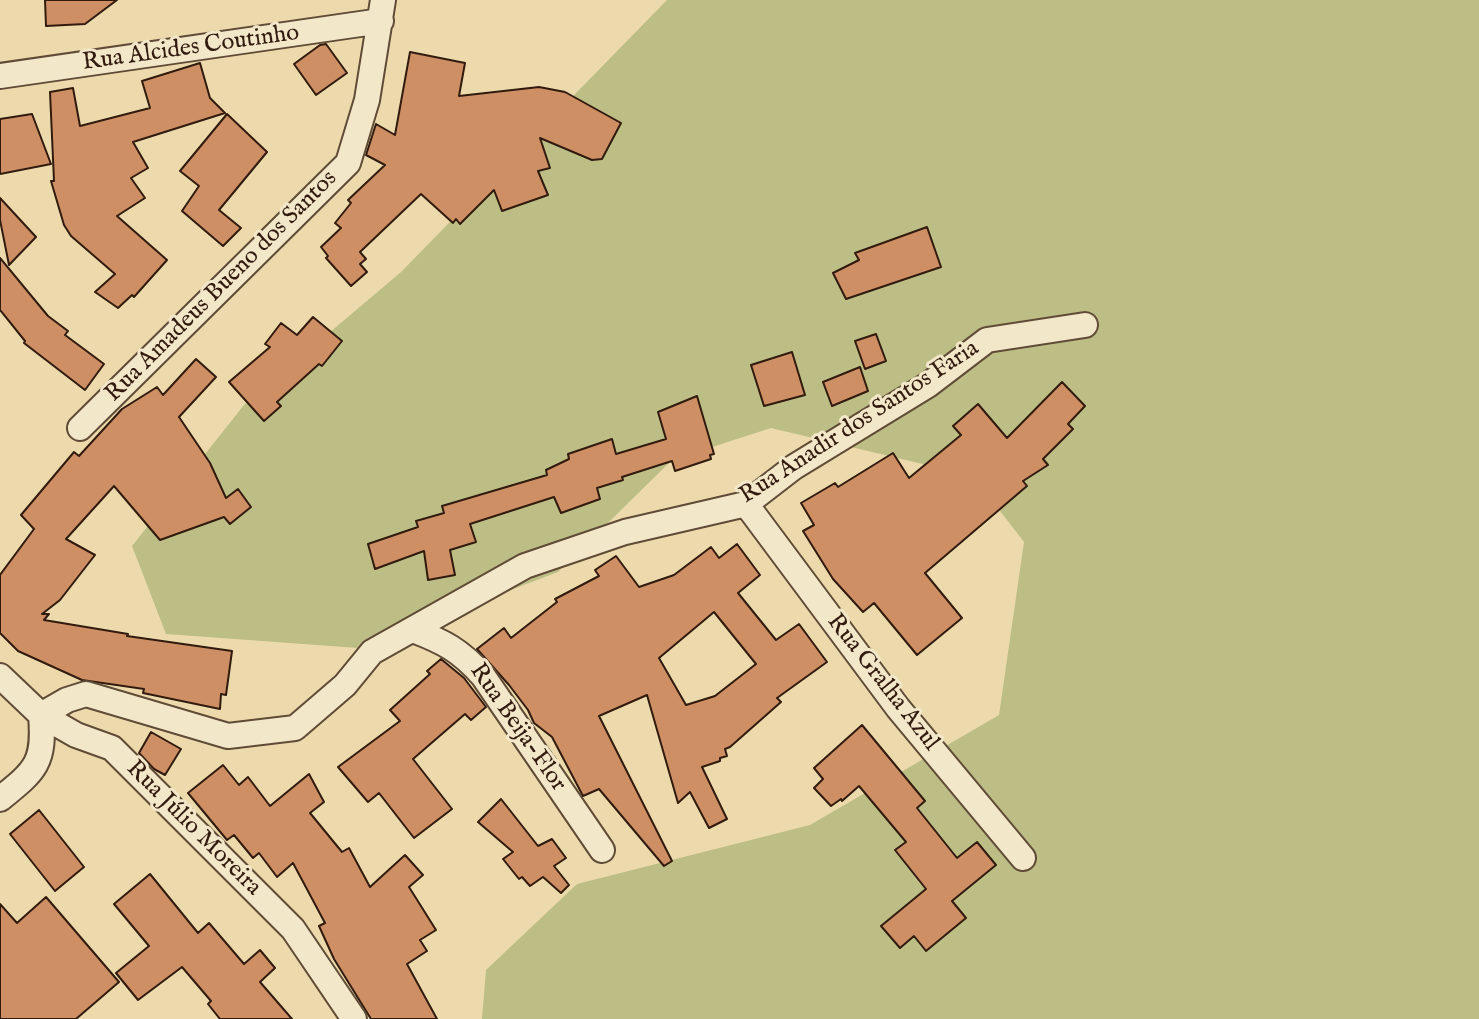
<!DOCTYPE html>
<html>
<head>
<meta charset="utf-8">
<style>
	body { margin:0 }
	canvas { display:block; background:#ecdaac }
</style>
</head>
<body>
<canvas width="1479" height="1019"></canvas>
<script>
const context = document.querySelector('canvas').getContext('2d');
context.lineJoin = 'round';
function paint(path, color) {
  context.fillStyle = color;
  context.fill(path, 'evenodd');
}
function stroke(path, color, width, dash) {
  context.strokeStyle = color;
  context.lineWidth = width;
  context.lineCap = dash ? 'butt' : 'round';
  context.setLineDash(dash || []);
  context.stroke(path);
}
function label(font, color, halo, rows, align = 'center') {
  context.font = font + ' "IM FELL English",serif';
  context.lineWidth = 6;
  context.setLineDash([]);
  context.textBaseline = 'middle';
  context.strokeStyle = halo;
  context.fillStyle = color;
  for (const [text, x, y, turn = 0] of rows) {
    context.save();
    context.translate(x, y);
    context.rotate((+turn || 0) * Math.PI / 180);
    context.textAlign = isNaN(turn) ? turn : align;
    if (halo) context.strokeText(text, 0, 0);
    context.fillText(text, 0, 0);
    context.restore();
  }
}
const green = new Path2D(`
	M 667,0 L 1479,0 L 1479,1019 L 482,1019 L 486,970 L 577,884 L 810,825 L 999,715 L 1024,542 L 973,476 L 771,428 L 672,460 L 558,572 L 358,648 L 166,634 L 132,546 L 244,405 L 401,272 Z`);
const building = new Path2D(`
	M 45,0 L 117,0 L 85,24 L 46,26 Z
	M 326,44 L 347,73 L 316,95 L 294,64 L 320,45 Z
	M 410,52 L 465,63 L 459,96 L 539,87 L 565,92 L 621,123 L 602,159 L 592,160 L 540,138 L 550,168 L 538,171 L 548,195 L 502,211 L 494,190 L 460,224 L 456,219 L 453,223 L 421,194 L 360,252 L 366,259 L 360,264 L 367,272 L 351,286 L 326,258 L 328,256 L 321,247 L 341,228 L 335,223 L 351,203 L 348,200 L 385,165 L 366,155 L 376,124 L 395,135 Z
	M 200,63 L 210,98 L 225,113 L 133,142 L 148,168 L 131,178 L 145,198 L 117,216 L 167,260 L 134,297 L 132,295 L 118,308 L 95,292 L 115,274 L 71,236 L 64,225 L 51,181 L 54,181 L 50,92 L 73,88 L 80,126 L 150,108 L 142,81 Z
	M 32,114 L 51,164 L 0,174 L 0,119 Z
	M 227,114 L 267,152 L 219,210 L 241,228 L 223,246 L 182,211 L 199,186 L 180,171 Z
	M 0,198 L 36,237 L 9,265 L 0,220 Z
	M 927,227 L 941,267 L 846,299 L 833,273 L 859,260 L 855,253 Z
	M 0,258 L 48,316 L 68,331 L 65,335 L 104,364 L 85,390 L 24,343 L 25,341 L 0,310 Z
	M 313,317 L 342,341 L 322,366 L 319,364 L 277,402 L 281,406 L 264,421 L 229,382 L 270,347 L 265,344 L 281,323 L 297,335 Z
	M 876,334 L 886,361 L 865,369 L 855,341 Z
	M 792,352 L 805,395 L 764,406 L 751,365 Z
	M 196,359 L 216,377 L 179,417 L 210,463 L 226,498 L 238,489 L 251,507 L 230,524 L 224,517 L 160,540 L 114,486 L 66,539 L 95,555 L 60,600 L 42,614 L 49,614 L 44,620 L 128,634 L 127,636 L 232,651 L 226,695 L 221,694 L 220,709 L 143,693 L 144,689 L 82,680 L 18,651 L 0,633 L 0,575 L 34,529 L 21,515 L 74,452 L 79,456 L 122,409 L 157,387 L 163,395 Z
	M 860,367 L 868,391 L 832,406 L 823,382 Z
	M 1062,382 L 1085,406 L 1068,424 L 1073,429 L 1043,459 L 1048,465 L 1023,481 L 1027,486 L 925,573 L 962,618 L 917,655 L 874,603 L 863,612 L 833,579 L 803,531 L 814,525 L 801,503 L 835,483 L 838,487 L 893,453 L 909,478 L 961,435 L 953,426 L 978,404 L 1007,438 Z
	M 697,396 L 714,454 L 710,455 L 711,459 L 675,471 L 672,461 L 622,477 L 623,480 L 597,488 L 600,499 L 561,513 L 554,497 L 470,524 L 476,542 L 450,550 L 455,575 L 428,580 L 424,551 L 375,569 L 368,544 L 418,527 L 416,521 L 444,513 L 442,506 L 547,475 L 546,470 L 569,459 L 568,454 L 612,439 L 616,454 L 666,439 L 658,412 Z
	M 737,544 L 760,575 L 738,593 L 776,640 L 799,624 L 827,662 L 777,698 L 781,702 L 730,747 L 725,749 L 727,756 L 720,758 L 720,761 L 702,767 L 727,819 L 709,828 L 690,792 L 678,803 L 647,695 L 599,716 L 672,861 L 664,866 L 599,789 L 583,796 L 552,737 L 534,723 L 528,710 L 509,685 L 477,649 L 504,628 L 511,638 L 557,602 L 555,599 L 599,576 L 595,570 L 616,556 L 639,587 L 674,575 L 711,547 L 719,558 ZM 714,612 L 756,664 L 715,696 L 686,705 L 659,658 Z
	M 441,659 L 464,678 L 486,707 L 471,720 L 465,714 L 413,759 L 452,809 L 414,838 L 379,793 L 368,802 L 338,767 L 400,721 L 390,710 L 430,674 L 427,671 Z
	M 862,725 L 925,801 L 917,808 L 957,858 L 977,842 L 996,865 L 952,901 L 966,918 L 926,951 L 914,936 L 900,948 L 881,926 L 926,889 L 895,850 L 906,842 L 859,786 L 842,801 L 841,799 L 831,806 L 814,788 L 823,779 L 814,768 Z
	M 151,732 L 181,749 L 165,775 L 154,769 L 139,753 Z
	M 223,765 L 239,785 L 248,777 L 270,806 L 309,774 L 324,802 L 310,813 L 342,852 L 349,848 L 370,887 L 405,855 L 423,875 L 409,887 L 436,930 L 420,940 L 427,951 L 407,964 L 437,1019 L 371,1019 L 334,959 L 319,926 L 325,923 L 293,863 L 277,877 L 259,853 L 253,858 L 234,835 L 227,840 L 188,793 Z
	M 501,799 L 538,846 L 552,839 L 566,858 L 554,866 L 569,885 L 561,893 L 543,877 L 530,886 L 522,877 L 519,879 L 503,859 L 513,852 L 478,822 Z
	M 39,810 L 84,867 L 55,891 L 10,834 Z
	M 150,874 L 198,933 L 209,923 L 244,964 L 260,950 L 275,968 L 260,982 L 292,1019 L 220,1019 L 208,1004 L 211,1001 L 182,967 L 138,1000 L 116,973 L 149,946 L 114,904 Z
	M 46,897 L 119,982 L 76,1019 L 0,1019 L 0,904 L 17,923 Z`);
const minor = new Path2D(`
	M 0,76 L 381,21
	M 80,428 L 348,163 L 367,100 L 383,0
	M 746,504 L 898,708 L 1023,858
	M 413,630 C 444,642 460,650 483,676 L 602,850
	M 0,676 L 41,715 L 76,735 L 112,748 L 293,929 L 354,1019
	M 41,715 L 67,700 L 86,694 L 228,736 L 295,728 L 345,685 L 372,652 L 525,566 L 625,532 L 746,504 L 794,467 L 928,385 L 987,340 L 1085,325
	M 0,799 C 36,770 45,763 41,715`);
const streetNames = [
	["Rua Alcides Coutinho",191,49,-8],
	["Rua Amadeus Bueno dos Santos",222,287,-45],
	["Rua Anadir dos Santos Faria",860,423,-33],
	["Rua Gralha Azul",882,683,52],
	["Rua Beija-Flor",517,728,55],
	["Rua Júlio Moreira",193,829,45]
];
paint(green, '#bdbe86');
paint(building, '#cf8f65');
stroke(building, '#301b0e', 2);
stroke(minor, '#5f4b36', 28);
stroke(minor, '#f3e7c9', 24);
label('24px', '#301b0e', '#f3e7c9', streetNames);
</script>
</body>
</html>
